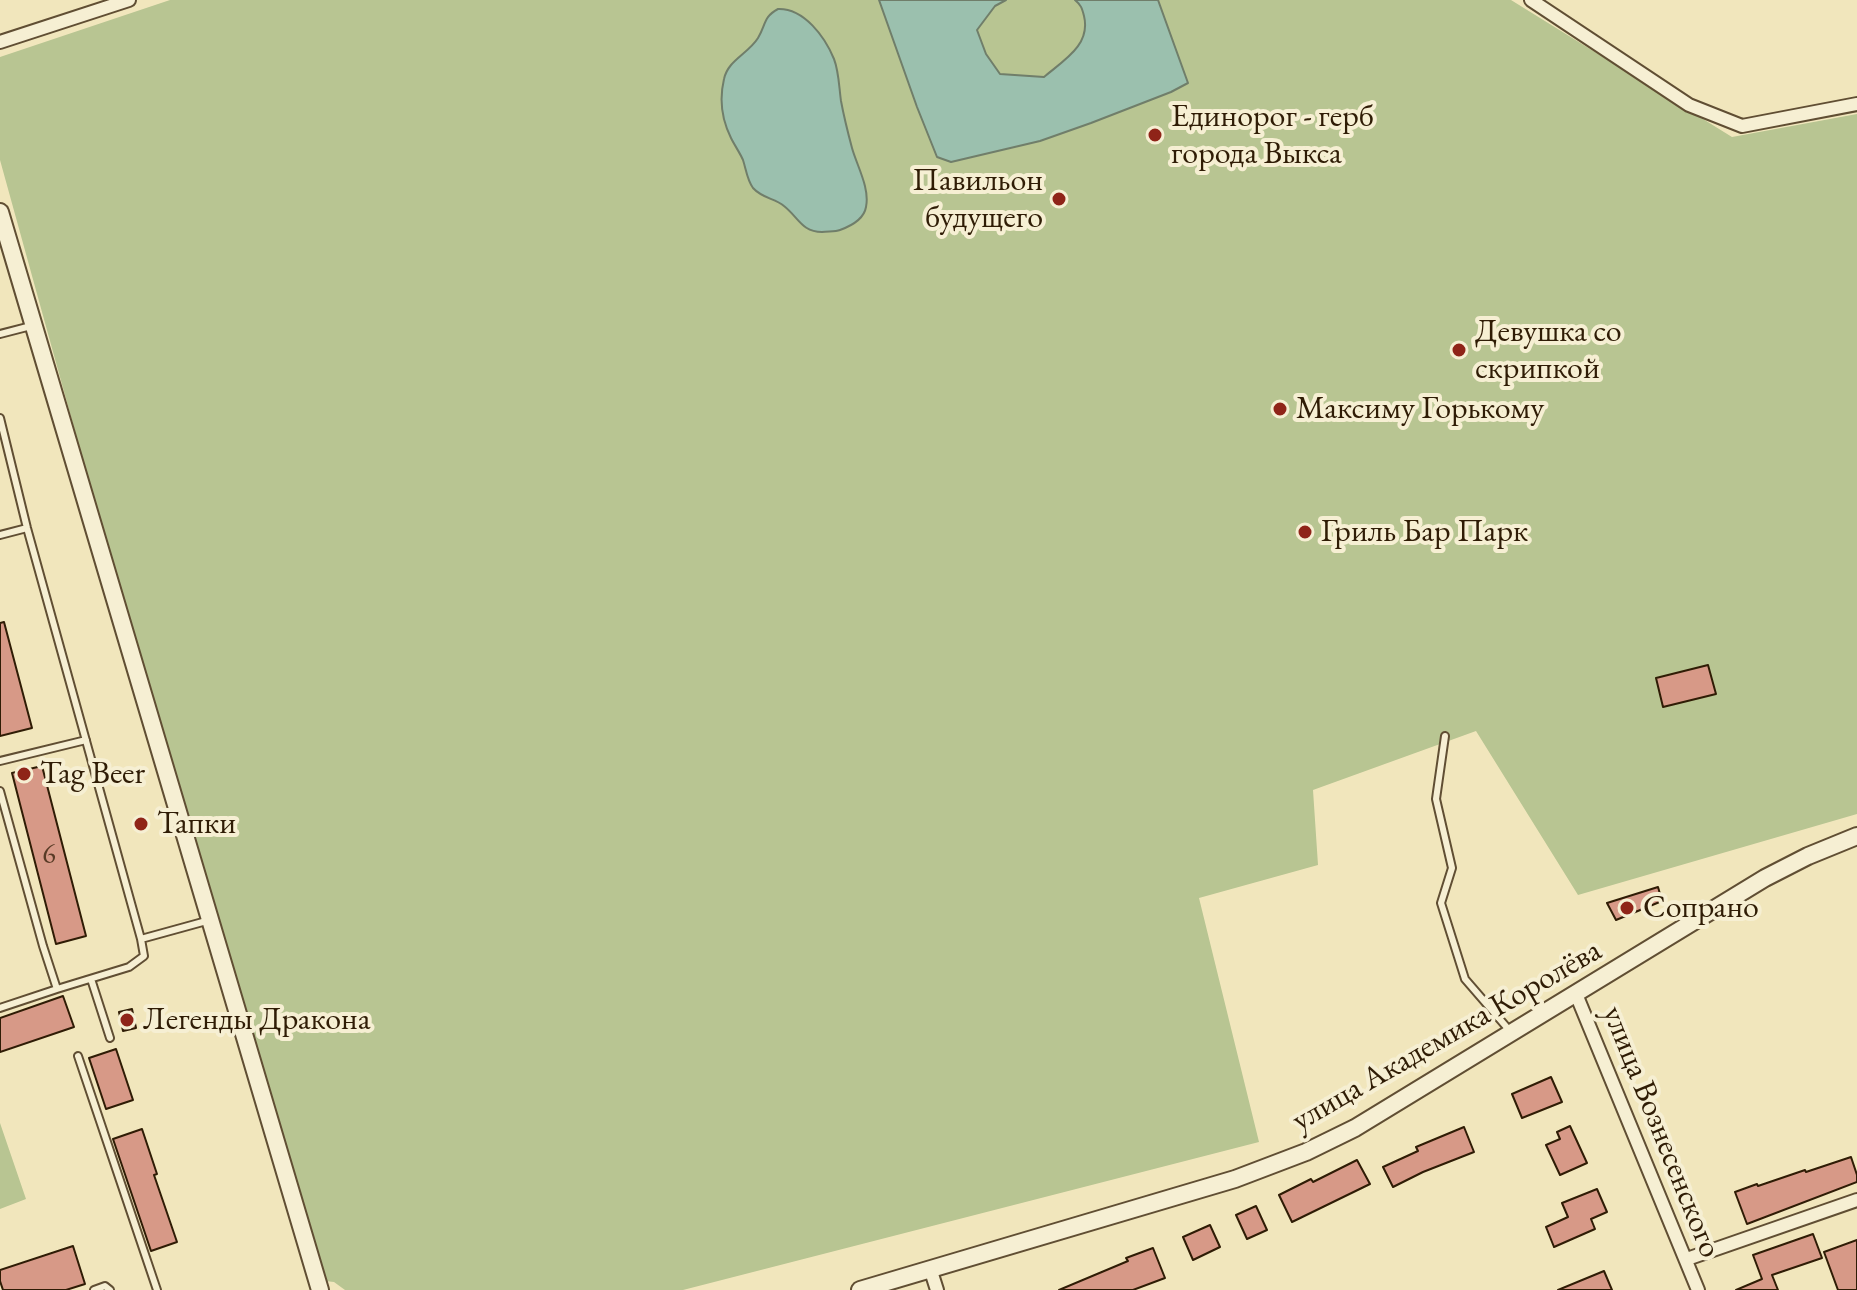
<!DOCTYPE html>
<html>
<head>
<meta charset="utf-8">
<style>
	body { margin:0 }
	canvas { display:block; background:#f1e6bc }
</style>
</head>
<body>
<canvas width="1857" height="1290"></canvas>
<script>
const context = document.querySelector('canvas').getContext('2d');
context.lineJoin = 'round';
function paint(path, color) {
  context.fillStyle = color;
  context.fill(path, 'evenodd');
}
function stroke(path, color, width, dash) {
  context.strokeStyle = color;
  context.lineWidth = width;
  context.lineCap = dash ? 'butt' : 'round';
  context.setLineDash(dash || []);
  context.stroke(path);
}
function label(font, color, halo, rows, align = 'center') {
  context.font = font + ' "EB Garamond",serif';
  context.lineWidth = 8;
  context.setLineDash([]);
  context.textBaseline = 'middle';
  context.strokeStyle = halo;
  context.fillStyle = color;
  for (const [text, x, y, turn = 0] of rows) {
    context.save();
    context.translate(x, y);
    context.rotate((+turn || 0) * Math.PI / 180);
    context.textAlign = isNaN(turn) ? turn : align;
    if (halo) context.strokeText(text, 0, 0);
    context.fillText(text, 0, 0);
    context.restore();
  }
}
const green = new Path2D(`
	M 170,0 L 1511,0 L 1732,137 L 1857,114 L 1857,814 L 1578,895 L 1476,731 L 1313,790 L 1318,865 L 1199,898 L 1259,1142 L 683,1290 L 345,1290 L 334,1282 L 316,1280 L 152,710 L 0,160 L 0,57 Z
	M 0,1123 L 26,1199 L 0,1209 Z`);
const water = new Path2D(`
	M 879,0 L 1006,0 L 995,6 L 977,30 L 986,54 L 1000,74 L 1044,77 C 1064,60 1091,45 1084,16 C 1082,8 1081,5 1075,0 L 1158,0 L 1188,83 L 1171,92 L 1091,123 L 1040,141 L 951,162 L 937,157 L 917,107 Z
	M 778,9 C 804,8 825,37 834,59 C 839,72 839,87 841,101 C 844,117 848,133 852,148 C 857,166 870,188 866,207 C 864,219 851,226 840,230 C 835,232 828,231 822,232 C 802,232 799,218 784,206 C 775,198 763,199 753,188 C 747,180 746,169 743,160 C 740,153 735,146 731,138 C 722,120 719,100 724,79 C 728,60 748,54 758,38 C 766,25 763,17 778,9 Z`);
const building = new Path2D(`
	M 4,622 L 32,728 L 0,736 L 0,623 Z
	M 1708,665 L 1716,694 L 1663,707 L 1656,678 Z
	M 42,766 L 86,936 L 56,944 L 12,773 Z
	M 1658,887 L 1662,901 L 1616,920 L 1607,903 Z
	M 63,996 L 74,1027 L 0,1052 L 0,1018 Z
	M 132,1009 L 136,1028 L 123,1031 L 119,1012 Z
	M 116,1049 L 133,1100 L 106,1109 L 89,1058 Z
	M 1551,1077 L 1562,1102 L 1522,1118 L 1512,1094 Z
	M 1570,1126 L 1587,1163 L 1560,1175 L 1546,1145 L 1560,1139 L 1557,1132 Z
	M 1464,1127 L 1474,1152 L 1423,1172 L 1393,1187 L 1383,1167 L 1418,1151 L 1416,1147 Z
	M 142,1129 L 157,1174 L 154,1175 L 177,1242 L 151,1251 L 113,1139 Z
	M 1851,1157 L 1857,1175 L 1857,1182 L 1747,1224 L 1735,1192 L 1757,1184 L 1758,1186 L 1805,1170 L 1806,1172 Z
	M 1357,1160 L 1370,1184 L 1292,1222 L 1279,1195 L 1311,1179 L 1313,1182 Z
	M 1597,1189 L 1607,1212 L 1591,1219 L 1595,1229 L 1554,1247 L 1546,1227 L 1568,1217 L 1562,1203 Z
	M 1256,1206 L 1267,1230 L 1247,1239 L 1236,1215 Z
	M 1210,1225 L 1220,1247 L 1193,1260 L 1183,1237 Z
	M 1813,1234 L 1822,1258 L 1772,1275 L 1778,1290 L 1736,1290 L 1762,1279 L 1753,1255 Z
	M 1857,1240 L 1857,1290 L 1838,1290 L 1824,1252 Z
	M 73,1246 L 85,1284 L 66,1290 L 3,1290 L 0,1281 L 0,1270 Z
	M 1153,1248 L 1165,1278 L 1133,1290 L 1059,1290 L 1128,1261 L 1126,1258 Z
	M 1604,1271 L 1612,1290 L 1558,1290 Z`);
const service = new Path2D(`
	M 0,334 L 31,326
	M 0,418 L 27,528 L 141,939 L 210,920
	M 0,535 L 27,528
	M 1445,736 L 1436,799 L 1452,868 L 1441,903 L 1465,979 L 1510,1031
	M 0,761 L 86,740
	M 0,791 L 43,946 L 57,989 L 129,967 L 144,956 L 141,939
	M 91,979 L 110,1038
	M 0,1008 L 57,989
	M 78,1056 L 157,1290
	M 94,1290 L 105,1286 L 110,1290`);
const minor = new Path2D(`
	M 1531,0 L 1689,105 L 1742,126 L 1857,104
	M 0,42 L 129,0
	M 1576,994 L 1698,1290
	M 1687,1259 L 1857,1200
	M 930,1268 L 937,1290`);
const tertiary = new Path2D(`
	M 0,212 L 320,1290
	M 860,1290 L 1235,1179 L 1306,1152 L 1355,1128 L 1765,878 L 1808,856 L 1857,836`);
const markers = [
	[1155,135,8,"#8f2418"],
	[1059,199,8,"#8f2418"],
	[1459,350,8,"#8f2418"],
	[1280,409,8,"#8f2418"],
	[1305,532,8,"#8f2418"],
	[24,774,8,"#8f2418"],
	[141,824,8,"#8f2418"],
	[1627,908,8,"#8f2418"],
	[127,1020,8,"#8f2418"]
];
const numberNames = [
	["6",49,855]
];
const poiNames = [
	["Единорог - герб",1171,117],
	["города Выкса",1171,154],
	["Павильон",1043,181,"right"],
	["будущего",1043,218,"right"],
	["Девушка со",1475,332],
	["скрипкой",1475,369],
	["Максиму Горькому",1296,409],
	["Гриль Бар Парк",1321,532],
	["Tag Beer",40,774],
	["Тапки",157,824],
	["Сопрано",1643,908],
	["Легенды Дракона",143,1020]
];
const streetNames = [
	["улица Академика Королёва",1447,1036,-30],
	["улица Вознесенского",1661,1132,68]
];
paint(green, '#b8c592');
paint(water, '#9bc0ae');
stroke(water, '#707e6a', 2);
paint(building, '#d79987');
stroke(building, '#2f1c05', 2);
stroke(service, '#604e33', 10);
stroke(minor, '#604e33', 16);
stroke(tertiary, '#604e33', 20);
stroke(service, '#f6efd3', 6);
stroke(minor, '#f6efd3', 12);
stroke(tertiary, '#f6efd3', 16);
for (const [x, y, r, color] of markers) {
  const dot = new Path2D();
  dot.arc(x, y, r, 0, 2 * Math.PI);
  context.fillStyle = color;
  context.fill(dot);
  stroke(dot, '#f6efd3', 3);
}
label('28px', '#593b26', null, numberNames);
label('32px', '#2f1c05', '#f6efd3', poiNames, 'left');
label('32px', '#2f1c05', '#f6efd3', streetNames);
</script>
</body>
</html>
